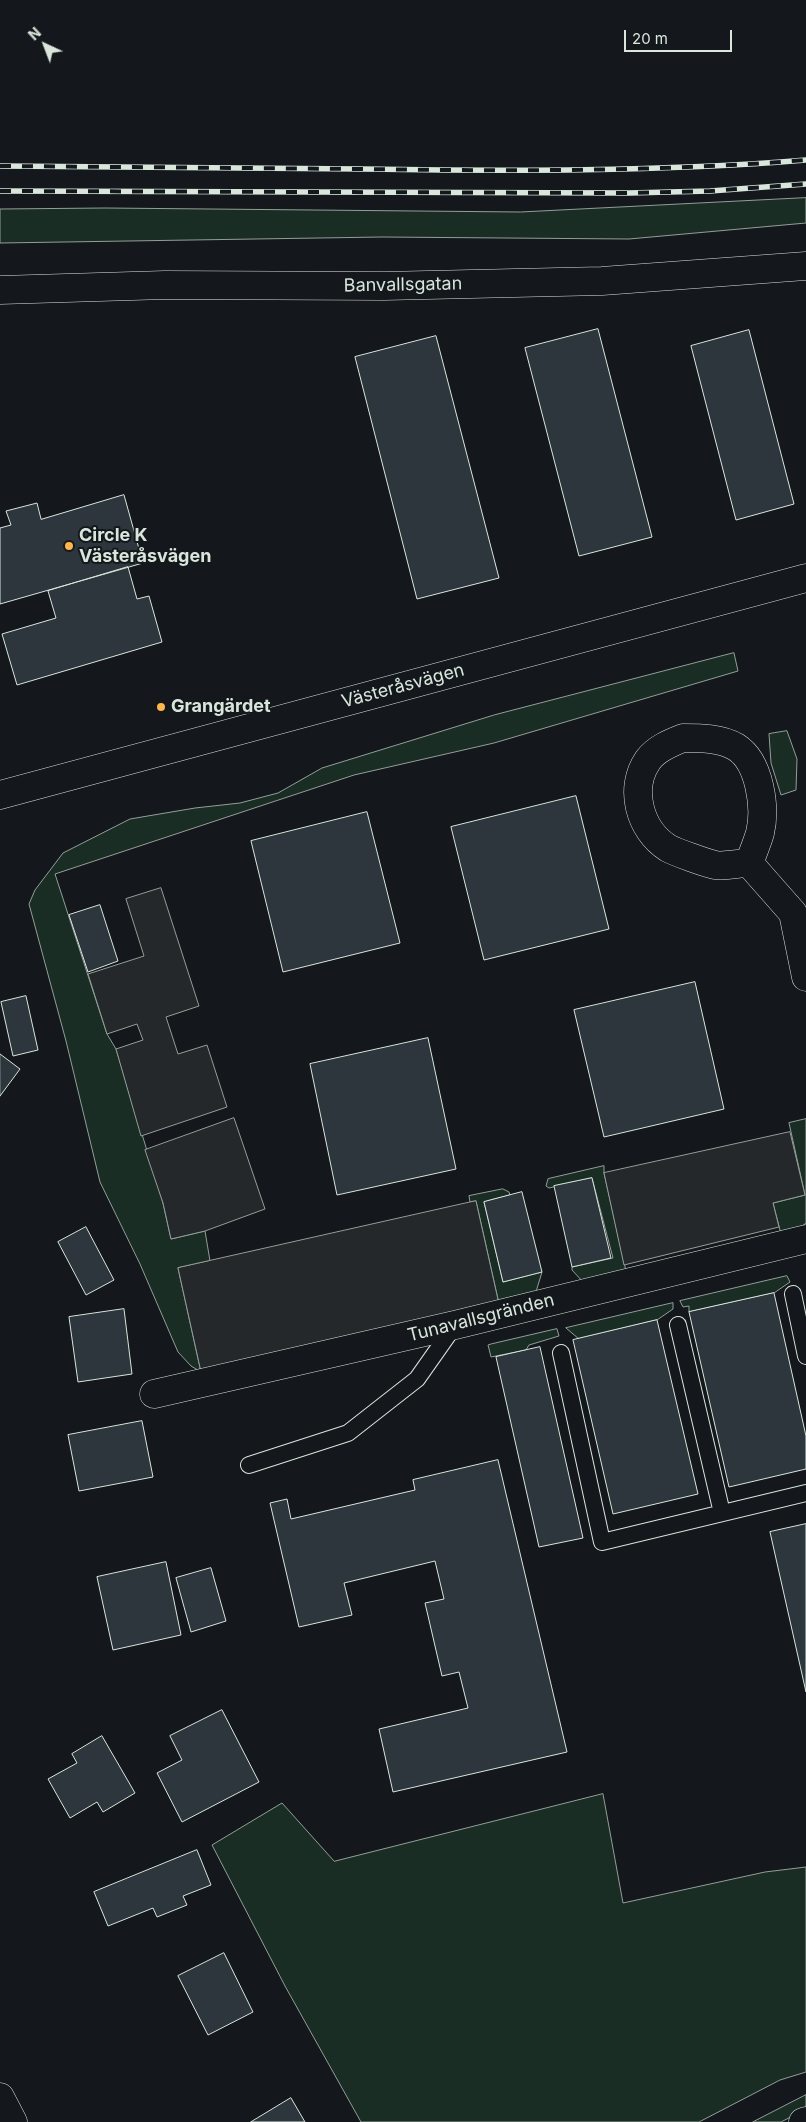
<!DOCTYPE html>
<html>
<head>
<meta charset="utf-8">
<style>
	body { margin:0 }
	#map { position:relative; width:806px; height:2122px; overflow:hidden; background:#14181c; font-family:Inter,sans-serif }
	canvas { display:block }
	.north { position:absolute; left:20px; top:20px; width:50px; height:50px; -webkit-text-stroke:4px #14181c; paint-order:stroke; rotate:317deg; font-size:14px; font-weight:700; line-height:20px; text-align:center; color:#d8e6dc }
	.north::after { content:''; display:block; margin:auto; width:18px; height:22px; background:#d8e6dc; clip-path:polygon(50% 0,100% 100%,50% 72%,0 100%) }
	.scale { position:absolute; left:624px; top:30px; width:108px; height:22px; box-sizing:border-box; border:2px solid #d8e6dc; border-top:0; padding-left:6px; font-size:15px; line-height:18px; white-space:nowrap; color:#d8e6dc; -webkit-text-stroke:4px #14181c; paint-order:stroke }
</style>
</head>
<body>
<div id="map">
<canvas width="806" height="2122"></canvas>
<div class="north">N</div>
<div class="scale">20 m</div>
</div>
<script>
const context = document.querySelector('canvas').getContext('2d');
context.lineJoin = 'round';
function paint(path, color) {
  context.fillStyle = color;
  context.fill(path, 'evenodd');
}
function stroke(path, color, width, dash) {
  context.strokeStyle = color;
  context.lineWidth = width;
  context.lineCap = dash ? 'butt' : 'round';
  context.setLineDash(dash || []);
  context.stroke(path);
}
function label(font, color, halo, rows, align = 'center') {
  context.font = font + ' Inter,sans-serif';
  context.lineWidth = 4;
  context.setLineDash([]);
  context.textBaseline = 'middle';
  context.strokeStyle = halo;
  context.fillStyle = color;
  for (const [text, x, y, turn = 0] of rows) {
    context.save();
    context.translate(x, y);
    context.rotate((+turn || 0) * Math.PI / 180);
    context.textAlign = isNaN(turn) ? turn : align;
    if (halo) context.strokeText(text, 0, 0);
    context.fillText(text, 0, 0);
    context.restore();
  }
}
const green = new Path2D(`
	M 806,198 L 806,223 L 629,239 L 382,237 L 0,243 L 0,209 L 106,208 L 520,212 Z
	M 734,653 L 738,671 L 494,743 L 354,775 L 55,874 L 107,1034 L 116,1049 L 163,1203 L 171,1239 L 205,1231 L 210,1261 L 178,1268 L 201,1372 L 191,1366 L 178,1352 L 140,1264 L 100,1182 L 66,1041 L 29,904 L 35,890 L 63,853 L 130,819 L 195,808 L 240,803 L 278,793 L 322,768 L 494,715 Z
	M 787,731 L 797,759 L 796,790 L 781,795 L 771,763 L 769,734 Z
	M 806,1119 L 806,1223 L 797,1230 L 781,1234 L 773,1203 L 805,1195 L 789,1123 Z
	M 604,1166 L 604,1173 L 626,1271 L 583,1282 L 572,1270 L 572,1267 L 613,1258 L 592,1178 L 549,1188 L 546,1186 L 548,1179 Z
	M 503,1189 L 509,1192 L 510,1195 L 484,1202 L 503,1282 L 542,1272 L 535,1295 L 499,1304 L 476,1201 L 470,1202 L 469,1196 Z
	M 787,1276 L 790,1282 L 774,1293 L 689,1312 L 689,1306 L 683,1307 L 680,1301 Z
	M 673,1303 L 673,1309 L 657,1320 L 579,1339 L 566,1328 Z
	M 557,1329 L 559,1336 L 529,1345 L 526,1350 L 491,1357 L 488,1345 L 491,1344 Z
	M 603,1794 L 623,1903 L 765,1872 L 806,1867 L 806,2072 L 780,2080 L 699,2122 L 361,2122 L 285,1986 L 212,1845 L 282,1803 L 334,1861 Z
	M 806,2095 L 806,2109 L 781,2122 L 753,2122 Z`);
const parking = new Path2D(`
	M 161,888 L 199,1006 L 166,1017 L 178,1054 L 207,1045 L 227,1107 L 141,1136 L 116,1049 L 143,1040 L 137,1024 L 107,1034 L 88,974 L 144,956 L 126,899 Z
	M 234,1118 L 265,1209 L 205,1231 L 171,1239 L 163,1203 L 145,1150 Z
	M 790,1132 L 805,1195 L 773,1203 L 779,1227 L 624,1265 L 604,1173 Z
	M 476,1201 L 499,1304 L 201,1372 L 178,1268 Z`);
const building = new Path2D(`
	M 598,329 L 652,537 L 579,556 L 525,348 Z
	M 749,330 L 794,504 L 736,520 L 691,346 Z
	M 436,336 L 499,578 L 417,599 L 355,357 Z
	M 124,495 L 143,563 L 0,604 L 0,528 L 11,525 L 6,511 L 37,503 L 41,519 Z
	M 128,567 L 137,599 L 149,596 L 162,642 L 17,685 L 2,634 L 56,618 L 48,591 Z
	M 576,796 L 609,929 L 484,960 L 451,827 Z
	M 367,812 L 400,943 L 283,972 L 251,841 Z
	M 100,905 L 118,961 L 88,972 L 69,915 Z
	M 695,982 L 724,1109 L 604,1137 L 574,1010 Z
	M 26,996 L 38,1050 L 13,1056 L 1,1002 Z
	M 428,1038 L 456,1169 L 337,1195 L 310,1064 Z
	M 0,1054 L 20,1069 L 0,1096 Z
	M 592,1178 L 611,1258 L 572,1267 L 554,1186 Z
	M 522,1192 L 542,1272 L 503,1282 L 484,1202 Z
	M 86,1227 L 114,1280 L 86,1295 L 58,1242 Z
	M 774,1293 L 806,1436 L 806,1469 L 729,1487 L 689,1312 Z
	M 124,1309 L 132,1374 L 78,1382 L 69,1317 Z
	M 657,1320 L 698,1494 L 613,1514 L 573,1340 Z
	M 540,1347 L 583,1538 L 539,1547 L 496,1357 Z
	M 142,1421 L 153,1477 L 79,1491 L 68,1435 Z
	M 498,1460 L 567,1752 L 393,1792 L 379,1729 L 468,1708 L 459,1672 L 442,1676 L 425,1603 L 444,1599 L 435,1561 L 344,1583 L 352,1615 L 299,1627 L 270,1503 L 287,1499 L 291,1519 L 415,1490 L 413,1480 Z
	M 806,1524 L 806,1692 L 770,1532 Z
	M 166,1562 L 181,1635 L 113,1650 L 97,1577 Z
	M 211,1568 L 226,1621 L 191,1632 L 176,1578 Z
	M 222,1710 L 259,1782 L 182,1822 L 157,1773 L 182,1760 L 170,1736 Z
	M 102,1736 L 135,1793 L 103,1812 L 97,1802 L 70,1818 L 48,1779 L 77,1763 L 72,1754 Z
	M 197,1850 L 211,1885 L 183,1896 L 187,1905 L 157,1917 L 153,1908 L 108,1926 L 94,1892 Z
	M 224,1953 L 253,2012 L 208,2035 L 178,1976 Z
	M 291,2098 L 305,2122 L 251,2122 Z`);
const service = new Path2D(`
	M 793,1294 L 806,1356
	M 678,1325 L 722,1513
	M 561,1353 L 602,1542 L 806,1493
	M 249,1465 L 348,1433 L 417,1379 L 455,1325`);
const minor = new Path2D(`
	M 0,290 L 165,285 L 384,286 L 602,281 L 806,266
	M 683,738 C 700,738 721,738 736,747 C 760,762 766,808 760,833 C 757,843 753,853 749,863 C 739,863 725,867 715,865 C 706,863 675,852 668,848 C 640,830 628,789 648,760 C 656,749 670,743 683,738 Z
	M 749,863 L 793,913 L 806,977
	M 154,1394 L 455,1325 L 806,1239
	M 0,2097 L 13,2122
	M 803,2122 L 806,2121`);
const tertiary = new Path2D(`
	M 0,795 L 806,578`);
const rail = new Path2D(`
	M 0,166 C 120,167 240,168 361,169 C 509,171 658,172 806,160
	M 0,191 L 629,193 L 710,191 L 806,184`);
const markers = [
	[69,546,5,"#ffb74d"],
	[161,707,5,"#ffb74d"]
];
const streetNames = [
	["Banvallsgatan",403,285,-1],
	["Västeråsvägen",403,686,-15],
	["Tunavallsgränden",481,1318,-14]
];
const poiNames = [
	["Circle K",79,536],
	["Västeråsvägen",79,557],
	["Grangärdet",171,707]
];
paint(green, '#1a2d24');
stroke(green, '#939e99', 1);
paint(parking, '#24282b');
stroke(parking, '#939e99', 1);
paint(building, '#2c363c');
stroke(building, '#d8e6dc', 1);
stroke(service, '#d8e6dc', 18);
stroke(minor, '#d8e6dc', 29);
stroke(tertiary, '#d8e6dc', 29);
stroke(service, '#14181c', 16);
stroke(minor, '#14181c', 28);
stroke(tertiary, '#14181c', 28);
stroke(rail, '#d8e6dc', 5.5);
stroke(rail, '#14181c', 4, [11]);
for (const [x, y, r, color] of markers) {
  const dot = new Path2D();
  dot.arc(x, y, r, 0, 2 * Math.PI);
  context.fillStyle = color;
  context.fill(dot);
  stroke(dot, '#14181c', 2);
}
label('18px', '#d8e6dc', '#14181c', streetNames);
label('bold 18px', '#d8e6dc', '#14181c', poiNames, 'left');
</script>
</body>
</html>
